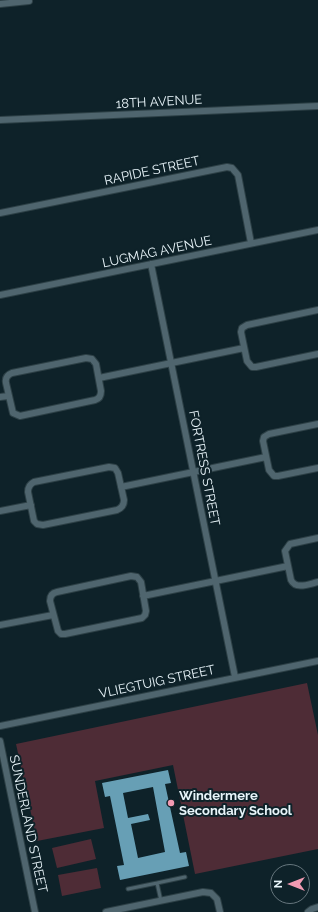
<!DOCTYPE html>
<html>
<head>
<meta charset="utf-8">
<style>
	body { margin:0 }
	#map { position:relative; width:318px; height:912px; overflow:hidden; background:#0e2229; font-family:Raleway,sans-serif }
	canvas { display:block }
	.north { position:absolute; left:270px; top:864px; width:40px; height:40px; box-sizing:border-box; background:#0e2229; border:1px solid #66767d; border-radius:50%; rotate:270deg; font-size:11px; font-weight:700; line-height:16px; text-align:center; color:#e9f5fa }
	.north::after { content:''; display:block; margin:auto; width:14px; height:18px; background:#f19ab2; clip-path:polygon(50% 0,100% 100%,50% 72%,0 100%) }
</style>
</head>
<body>
<div id="map">
<canvas width="318" height="912"></canvas>
<div class="north">N</div>
</div>
<script>
const context = document.querySelector('canvas').getContext('2d');
context.lineJoin = 'round';
function paint(path, color) {
  context.fillStyle = color;
  context.fill(path, 'evenodd');
}
function stroke(path, color, width, dash) {
  context.strokeStyle = color;
  context.lineWidth = width;
  context.lineCap = dash ? 'butt' : 'round';
  context.setLineDash(dash || []);
  context.stroke(path);
}
function label(font, color, halo, rows, align = 'center') {
  context.font = font + ' Raleway,sans-serif';
  context.lineWidth = 4;
  context.setLineDash([]);
  context.textBaseline = 'middle';
  context.strokeStyle = halo;
  context.fillStyle = color;
  for (const [text, x, y, turn = 0] of rows) {
    context.save();
    context.translate(x, y);
    context.rotate((+turn || 0) * Math.PI / 180);
    context.textAlign = isNaN(turn) ? turn : align;
    if (halo) context.strokeText(text, 0, 0);
    context.fillText(text, 0, 0);
    context.restore();
  }
}
const green = new Path2D(`
	M 307,683 L 318,735 L 318,849 L 195,874 L 173,765 L 95,781 L 104,828 L 37,841 L 16,744 Z
	M 91,839 L 96,859 L 57,868 L 52,848 Z
	M 97,868 L 101,888 L 62,896 L 58,875 Z`);
const building = new Path2D(`
	M 168,770 L 171,783 L 165,784 L 180,853 L 186,852 L 189,866 L 120,880 L 117,866 L 124,865 L 110,796 L 105,797 L 102,783 ZM 153,787 L 165,852 L 138,858 L 131,824 L 150,820 L 148,814 L 128,818 L 123,793 Z`);
const lane = new Path2D(`
	M 157,883 L 185,877
	M 128,889 L 157,883 L 161,901`);
const street = new Path2D(`
	M 0,4 L 29,1
	M 0,120 L 318,106
	M 0,213 L 227,167 L 232,168 L 238,175 L 251,243
	M 151,264 L 235,677
	M 0,295 L 318,230
	M 318,310 L 247,325 L 242,328 L 241,332 L 247,361 L 252,367 L 256,367 L 318,354
	M 86,358 L 92,359 L 96,364 L 101,391 C 101,396 99,399 95,400 L 20,416 L 13,413 L 6,383 C 5,378 7,375 12,373 Z
	M 99,378 L 244,348
	M 0,397 L 8,396
	M 318,424 L 269,434 L 264,437 L 263,441 L 269,470 L 274,476 L 278,476 L 318,468
	M 109,467 L 115,468 L 118,473 L 124,500 C 124,505 122,508 117,510 L 43,525 L 37,524 L 34,521 L 28,492 C 28,487 30,484 34,482 Z
	M 121,487 L 266,457
	M 0,511 L 31,505
	M 318,538 L 290,544 L 285,551 L 291,580 C 296,590 309,584 318,582
	M 131,576 L 137,577 L 141,582 L 146,611 L 145,615 L 142,618 L 65,634 L 61,634 L 58,631 L 50,601 C 50,596 52,593 57,592 Z
	M 143,596 L 288,566
	M 0,625 L 53,615
	M 0,726 L 318,661
	M 0,741 L 35,912
	M 106,912 L 203,892 L 211,893 L 217,899 L 220,912
	M 308,912 L 312,909 L 318,907`);
const markers = [
	[171,803,4,"#f19ab2"]
];
const streetNames = [
	["18TH AVENUE",159,102,-3],
	["RAPIDE STREET",152,171,-12],
	["LUGMAG AVENUE",157,252,-12],
	["FORTRESS STREET",204,468,79],
	["VLIEGTUIG STREET",157,682,-12],
	["SUNDERLAND STREET",28,824,78]
];
const poiNames = [
	["Windermere",179,796],
	["Secondary School",179,811]
];
paint(green, '#4e2c36');
paint(building, '#679fb5');
stroke(lane, '#2d4046', 5);
stroke(street, '#2d4046', 8);
stroke(lane, '#4f656e', 3);
stroke(street, '#4f656e', 6);
for (const [x, y, r, color] of markers) {
  const dot = new Path2D();
  dot.arc(x, y, r, 0, 2 * Math.PI);
  context.fillStyle = color;
  context.fill(dot);
  stroke(dot, '#0e2229', 1.5);
}
label('13px', '#e9f5fa', '#0e2229', streetNames);
label('bold 13px', '#e9f5fa', '#0e2229', poiNames, 'left');
</script>
</body>
</html>
